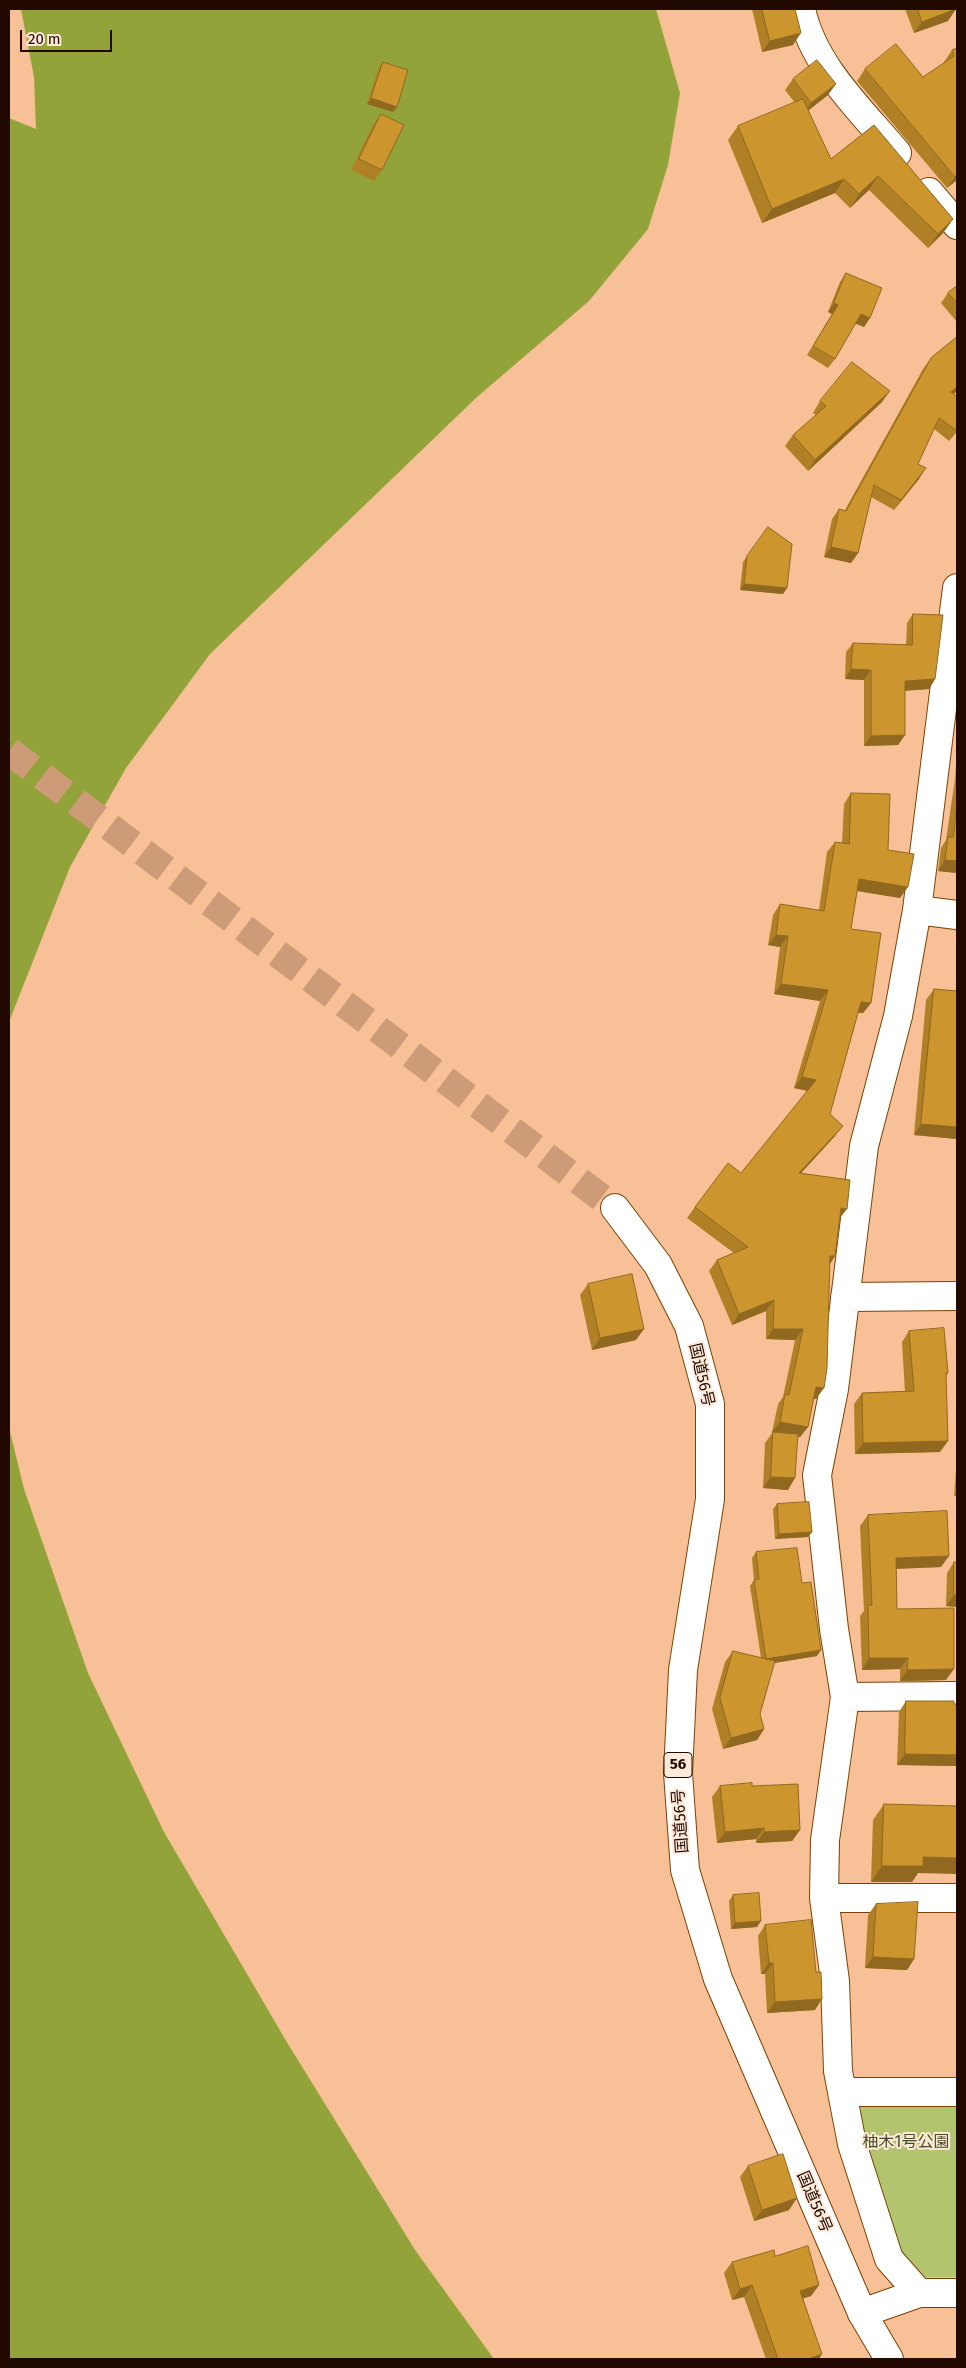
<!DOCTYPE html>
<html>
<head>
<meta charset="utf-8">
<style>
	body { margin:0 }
	#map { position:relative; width:966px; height:2368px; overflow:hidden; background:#f8c096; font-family:"Fira Sans",sans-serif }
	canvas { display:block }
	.frame { position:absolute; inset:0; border:10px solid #210900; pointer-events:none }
	.scale { position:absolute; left:20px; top:30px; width:92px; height:22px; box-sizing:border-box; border:2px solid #210900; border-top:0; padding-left:6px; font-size:15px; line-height:18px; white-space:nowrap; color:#210900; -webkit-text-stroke:4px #ffe9d9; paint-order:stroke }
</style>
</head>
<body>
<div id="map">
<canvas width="966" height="2368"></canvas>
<div class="frame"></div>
<div class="scale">20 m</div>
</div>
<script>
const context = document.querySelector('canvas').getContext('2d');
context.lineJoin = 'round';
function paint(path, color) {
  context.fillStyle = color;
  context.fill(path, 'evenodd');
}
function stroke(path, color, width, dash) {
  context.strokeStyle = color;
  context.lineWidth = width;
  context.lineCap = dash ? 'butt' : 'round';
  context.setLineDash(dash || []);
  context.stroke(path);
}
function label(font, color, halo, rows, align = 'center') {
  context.font = font + ' "Fira Sans","Noto Sans JP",sans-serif';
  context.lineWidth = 4;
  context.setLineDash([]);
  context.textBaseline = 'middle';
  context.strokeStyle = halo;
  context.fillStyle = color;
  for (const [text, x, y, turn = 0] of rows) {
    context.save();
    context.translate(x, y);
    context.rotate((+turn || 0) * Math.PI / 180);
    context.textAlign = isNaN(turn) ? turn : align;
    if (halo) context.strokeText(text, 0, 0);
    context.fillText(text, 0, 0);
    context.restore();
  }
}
const green = new Path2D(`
	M 842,2092 L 957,2092 L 957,2277 L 918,2277 L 889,2259 Z`);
const forest = new Path2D(`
	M 21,9 L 656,9 L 680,93 L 668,165 L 648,229 L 589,301 L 477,397 L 210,654 L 126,768 L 70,867 L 9,1022 L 9,118 L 36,129 L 34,77 Z
	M 9,1427 L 24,1489 L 88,1673 L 164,1832 L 285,2039 L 415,2250 L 494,2359 L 9,2359 Z`);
const highwayTunnel = new Path2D(`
	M 9,751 L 615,1208`);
const minor = new Path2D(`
	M 801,9 C 813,66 860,109 897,153
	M 929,192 L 957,225
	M 957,588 L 917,910 L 898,1016 L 864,1146 L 834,1389 L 817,1475 L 834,1629 L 845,1697 L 825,1840 L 824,1898 L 957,1898
	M 917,910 L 957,915
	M 845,1297 L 957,1296
	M 845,1697 L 957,1696
	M 824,1898 L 835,1981 L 838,2071 L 842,2092 L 957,2092
	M 842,2092 L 852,2144 L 889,2259 L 919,2293
	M 862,2313 L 919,2293 L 957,2293`);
const highway = new Path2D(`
	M 615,1208 L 658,1265 L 689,1326 L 710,1404 L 710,1499 L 683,1670 L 678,1773 L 685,1870 L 718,1979 L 862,2313 L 889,2359`);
const wall = new Path2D(`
	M 752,9 L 795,9 L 793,45 L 762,52 Z
	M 905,9 L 955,9 L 948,21 L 914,33 Z
	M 957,48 L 957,180 L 947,188 L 857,81 L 865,69 L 923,77 L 944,63 L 944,62 L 952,50 Z
	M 383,62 L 397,107 L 393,112 L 367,104 L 379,67 Z
	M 793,79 L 828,95 L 808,110 L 831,159 L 874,125 L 953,219 L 943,233 L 928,248 L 869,190 L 850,208 L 835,193 L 762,223 L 728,140 L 738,126 L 795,103 L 785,90 Z
	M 381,114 L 382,170 L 374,181 L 351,170 L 373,125 Z
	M 846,273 L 870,318 L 864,327 L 855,323 L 835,359 L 828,368 L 807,355 L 832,314 L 828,312 L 840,282 Z
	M 957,286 L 957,322 L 941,303 L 948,293 Z
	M 957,337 L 957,391 L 954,394 L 957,397 L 957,432 L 949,441 L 934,429 L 918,464 L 919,479 L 894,510 L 871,497 L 858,553 L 851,563 L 824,557 L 832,519 L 839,509 L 845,510 L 923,369 L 931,358 Z
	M 820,401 L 882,402 L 808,471 L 785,446 L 793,435 L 816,415 L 813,413 Z
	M 747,556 L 787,588 L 783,594 L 740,590 L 743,562 Z
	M 913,614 L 935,679 L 929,689 L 905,691 L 905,735 L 898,745 L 864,746 L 864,680 L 845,679 L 846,652 L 853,643 L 906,645 L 907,623 Z
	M 957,749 L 957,873 L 938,871 L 941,848 L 946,840 L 955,779 Z
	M 851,793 L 888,850 L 900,898 L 857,891 L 851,929 L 871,1003 L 863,1013 L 858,1013 L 830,1114 L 835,1136 L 801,1173 L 839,1219 L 830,1263 L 816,1399 L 814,1398 L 808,1427 L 800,1437 L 798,1437 L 788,1490 L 763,1488 L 765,1443 L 773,1432 L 772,1432 L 778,1404 L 783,1397 L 795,1340 L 766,1339 L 766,1311 L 732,1325 L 709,1271 L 717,1260 L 734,1253 L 687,1218 L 695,1207 L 741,1173 L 808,1091 L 794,1088 L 820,1001 L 774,994 L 780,947 L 768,945 L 773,915 L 780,904 L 819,910 L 827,852 L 835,842 L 842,843 L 844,804 Z
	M 934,989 L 957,991 L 957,1139 L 914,1135 L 926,1000 Z
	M 588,1284 L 636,1340 L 592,1350 L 580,1295 Z
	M 909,1331 L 948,1373 L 946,1376 L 940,1452 L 855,1454 L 854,1404 L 862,1393 L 905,1392 L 902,1342 Z
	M 957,1458 L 957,1496 L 954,1496 Z
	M 777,1504 L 808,1537 L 775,1539 L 773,1509 Z
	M 868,1515 L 941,1567 L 896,1569 L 897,1609 L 946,1680 L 900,1681 L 900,1669 L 862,1670 L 860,1616 L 864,1611 L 860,1526 Z
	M 756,1552 L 802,1583 L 817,1656 L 774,1663 L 760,1714 L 764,1729 L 757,1740 L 723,1749 L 712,1709 L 725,1662 L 733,1651 L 761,1658 L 750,1586 L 754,1580 L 752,1558 Z
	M 954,1562 L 957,1562 L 957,1607 L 946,1606 L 947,1573 Z
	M 906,1701 L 957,1704 L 957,1766 L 897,1765 L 899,1712 Z
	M 720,1786 L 752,1786 L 800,1830 L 792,1841 L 756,1843 L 756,1839 L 717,1843 L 712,1797 Z
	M 884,1804 L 918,1873 L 912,1882 L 871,1882 L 873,1820 Z
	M 733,1895 L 757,1927 L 731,1929 L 729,1901 Z
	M 876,1904 L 914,1959 L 907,1970 L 865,1968 L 868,1915 Z
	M 765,1925 L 816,1972 L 815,2010 L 767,2013 L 765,1974 L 761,1974 L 758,1936 Z
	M 748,2166 L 789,2210 L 754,2221 L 740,2177 Z
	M 775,2256 L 819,2285 L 811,2296 L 803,2298 L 819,2359 L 766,2359 L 744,2297 L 732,2300 L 724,2273 L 732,2262 Z`);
const shadedWall = new Path2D(`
	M 956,9 L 948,21 L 914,33 L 922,22 Z
	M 801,33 L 793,45 L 762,52 L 770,41 Z
	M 836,84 L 828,95 L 804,114 L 811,103 Z
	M 371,98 L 397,107 L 393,112 L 367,104 Z
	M 957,175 L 957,180 L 947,188 L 955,177 Z
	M 878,176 L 869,190 L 850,208 L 859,194 Z
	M 844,179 L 835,193 L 762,223 L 772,209 Z
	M 953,219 L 943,233 L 928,248 L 938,234 Z
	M 834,303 L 838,305 L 832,314 L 828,312 Z
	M 861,314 L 870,318 L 864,327 L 854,323 Z
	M 957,387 L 957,391 L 943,402 L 951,392 Z
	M 890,391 L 882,402 L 808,471 L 815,460 Z
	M 926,468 L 919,479 L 894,510 L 901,500 Z
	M 831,547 L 858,553 L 851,563 L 824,557 Z
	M 744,584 L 787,588 L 783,594 L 740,590 Z
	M 851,669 L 871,670 L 864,680 L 845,679 Z
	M 935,679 L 929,689 L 898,691 L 905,681 Z
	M 905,735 L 898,745 L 864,746 L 871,736 Z
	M 945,860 L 957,861 L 957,873 L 938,871 Z
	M 859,879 L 908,887 L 900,898 L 852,890 Z
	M 776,935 L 788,936 L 780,947 L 768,945 Z
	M 781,984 L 828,990 L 820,1001 L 774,994 Z
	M 861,1002 L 871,1003 L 863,1013 L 854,1012 Z
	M 802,1077 L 816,1080 L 809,1091 L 794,1088 Z
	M 921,1124 L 957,1127 L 957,1139 L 914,1135 Z
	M 843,1126 L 835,1136 L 792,1183 L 799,1173 Z
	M 841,1208 L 847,1209 L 839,1219 Z
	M 830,1256 L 835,1256 L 828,1267 Z
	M 774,1300 L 766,1311 L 732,1325 L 739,1314 Z
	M 644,1329 L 636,1340 L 592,1350 L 600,1338 Z
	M 773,1329 L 803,1329 L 795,1340 L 766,1339 Z
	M 816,1387 L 824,1388 L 816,1399 L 809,1397 Z
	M 780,1422 L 808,1427 L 800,1437 L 772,1432 Z
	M 948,1441 L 940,1452 L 855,1454 L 863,1443 Z
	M 771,1477 L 795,1478 L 788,1490 L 763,1488 Z
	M 812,1532 L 808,1537 L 775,1539 L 779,1534 Z
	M 949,1556 L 941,1567 L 888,1569 L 896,1558 Z
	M 954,1595 L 957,1595 L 957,1607 L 946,1606 Z
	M 821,1650 L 817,1656 L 762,1665 L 766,1659 Z
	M 869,1658 L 908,1658 L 900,1669 L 862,1670 Z
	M 954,1669 L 946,1680 L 900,1681 L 907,1670 Z
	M 764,1729 L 757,1740 L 723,1749 L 731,1738 Z
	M 905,1754 L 957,1755 L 957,1766 L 897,1765 Z
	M 764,1828 L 756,1839 L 717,1843 L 725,1832 Z
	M 800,1830 L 792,1841 L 756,1843 L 764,1832 Z
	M 923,1857 L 957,1858 L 957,1874 L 918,1873 L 912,1882 L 871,1882 L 882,1866 Z
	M 761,1921 L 757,1927 L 731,1929 L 735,1923 Z
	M 873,1957 L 914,1959 L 907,1970 L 865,1968 Z
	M 769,1963 L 773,1963 L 765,1974 L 761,1974 Z
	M 822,1999 L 815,2010 L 767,2013 L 775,2002 Z
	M 797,2198 L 789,2210 L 754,2221 L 762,2210 Z
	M 752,2285 L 744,2297 L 732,2300 L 740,2289 Z
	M 819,2285 L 811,2296 L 792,2302 L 800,2291 Z
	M 822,2354 L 819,2359 L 808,2359 Z`);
const building = new Path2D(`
	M 762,9 L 795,9 L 801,33 L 770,41 Z
	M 918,9 L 956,9 L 922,22 Z
	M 896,44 L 923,77 L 954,56 L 952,50 L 957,48 L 957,117 L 956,117 L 957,118 L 957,175 L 955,177 L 865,69 Z
	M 817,60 L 836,84 L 811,103 L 793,79 Z
	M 383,62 L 408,70 L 397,107 L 371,98 Z
	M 803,99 L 831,159 L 874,125 L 953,219 L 938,234 L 878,176 L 859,194 L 844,179 L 772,209 L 738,126 Z
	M 381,114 L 404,125 L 382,170 L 359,159 Z
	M 846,273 L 882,288 L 870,318 L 861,314 L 835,359 L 813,346 L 838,305 L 834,303 Z
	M 957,286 L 957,303 L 948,293 Z
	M 957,337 L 957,387 L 951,392 L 957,397 L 957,431 L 939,418 L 918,464 L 926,468 L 901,500 L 874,485 L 858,553 L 831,547 L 839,509 L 846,511 L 931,358 Z
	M 852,362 L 890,391 L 815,460 L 793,435 L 826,406 L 820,401 Z
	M 768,527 L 792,544 L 787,588 L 744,584 L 747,556 Z
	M 913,614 L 943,615 L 935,679 L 905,681 L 905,735 L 871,736 L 871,670 L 851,669 L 853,643 L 912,645 Z
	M 851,793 L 890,794 L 888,850 L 914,854 L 908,887 L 859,879 L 851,929 L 881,933 L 871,1003 L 861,1002 L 830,1114 L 843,1126 L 799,1173 L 850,1180 L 847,1209 L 841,1208 L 835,1256 L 830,1256 L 827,1368 L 824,1388 L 816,1387 L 808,1427 L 780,1422 L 785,1394 L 789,1395 L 803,1329 L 773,1329 L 774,1300 L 739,1314 L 717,1260 L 748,1247 L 695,1207 L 728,1163 L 741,1173 L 816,1080 L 802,1077 L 828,990 L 781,984 L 788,936 L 776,935 L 780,904 L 824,911 L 835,842 L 849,844 Z
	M 957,804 L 957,861 L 945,860 L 948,837 L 953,837 Z
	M 934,989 L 957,991 L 957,1127 L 921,1124 Z
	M 632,1274 L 644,1329 L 600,1338 L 588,1284 Z
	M 944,1328 L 948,1373 L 946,1373 L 948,1441 L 863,1443 L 862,1393 L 914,1391 L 909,1331 Z
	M 773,1432 L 798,1434 L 795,1478 L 771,1477 Z
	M 809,1502 L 812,1532 L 779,1534 L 777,1504 Z
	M 947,1511 L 949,1556 L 896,1558 L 897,1609 L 954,1608 L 954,1669 L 907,1670 L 908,1658 L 869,1658 L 868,1605 L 872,1605 L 868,1515 Z
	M 797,1548 L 802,1583 L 811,1582 L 821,1650 L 766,1659 L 754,1580 L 759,1579 L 756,1552 Z
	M 954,1562 L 957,1562 L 957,1595 L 954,1595 Z
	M 733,1651 L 775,1661 L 760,1714 L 764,1729 L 731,1738 L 720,1698 Z
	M 906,1701 L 954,1701 L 954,1704 L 957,1704 L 957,1755 L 905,1754 Z
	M 752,1783 L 752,1786 L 798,1784 L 800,1830 L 764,1832 L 764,1828 L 725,1832 L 720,1786 Z
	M 884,1804 L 957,1806 L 957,1858 L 923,1857 L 923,1866 L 882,1866 Z
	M 759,1893 L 761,1921 L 735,1923 L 733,1895 Z
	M 918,1902 L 914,1959 L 873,1957 L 876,1904 Z
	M 811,1920 L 816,1972 L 821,1972 L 822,1999 L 775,2002 L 773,1963 L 769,1963 L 765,1925 Z
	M 783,2154 L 797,2198 L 762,2210 L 748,2166 Z
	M 808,2246 L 819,2285 L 800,2291 L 822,2354 L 808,2359 L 778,2359 L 752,2285 L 740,2289 L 732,2262 L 774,2250 L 775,2256 Z`);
const shields = [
	[678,1765,28]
];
const shieldNames = [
	["56",678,1765]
];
const streetNames = [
	["国道56号",701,1375,77],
	["国道56号",681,1821,-94],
	["国道56号",814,2202,67]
];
const parkNames = [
	["柚木1号公園",906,2143]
];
paint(green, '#b3c46f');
paint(forest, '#92a439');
stroke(highwayTunnel, '#cd9b78', 28, [28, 14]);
stroke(minor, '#7c4000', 30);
stroke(highway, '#7c4000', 30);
stroke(minor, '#fff', 28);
stroke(highway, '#fff', 28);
paint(wall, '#b08027');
paint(shadedWall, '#906820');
paint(building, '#cd952d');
stroke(building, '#906820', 1);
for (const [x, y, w] of shields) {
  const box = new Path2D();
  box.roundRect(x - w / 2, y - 12.5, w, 25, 4);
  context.fillStyle = '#ffe9d9';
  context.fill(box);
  stroke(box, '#210900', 1);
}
label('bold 15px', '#210900', null, shieldNames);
label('16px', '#210900', '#ffe9d9', streetNames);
label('16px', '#464e23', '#ffe9d9', parkNames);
</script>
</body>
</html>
